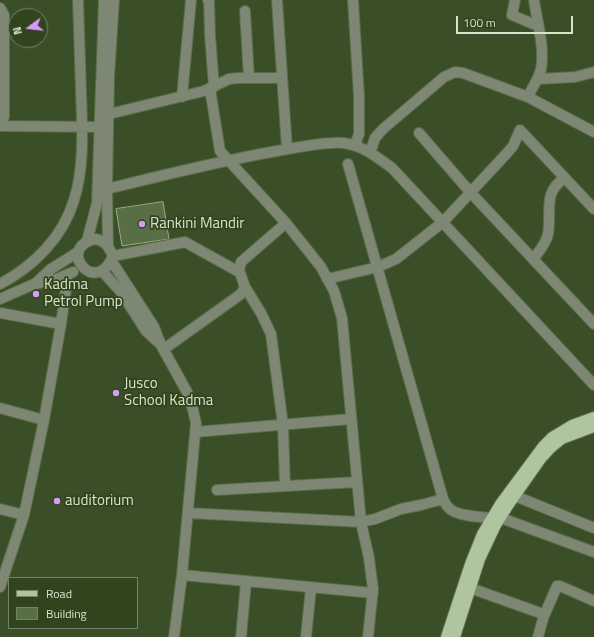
<!DOCTYPE html>
<html>
<head>
<meta charset="utf-8">
<style>
	body { margin:0 }
	#map { position:relative; width:594px; height:637px; overflow:hidden; background:#3a4f27; font-family:"Titillium Web",sans-serif }
	canvas { display:block }
	.legend { position:absolute; left:8px; top:577px; width:130px; height:52px; box-sizing:border-box; background:#30441d; border:1px solid #728463; margin:0; padding:5px 7px; list-style:none; font-size:12px; color:#d6e3cd }
	.legend li { display:flex; align-items:center; gap:8px; height:20px }
	.legend b { width:20px; border:1px solid #728463 }
	.north { position:absolute; left:8px; top:8px; width:40px; height:40px; box-sizing:border-box; background:#30441d; border:1px solid #728463; border-radius:50%; rotate:255deg; font-size:11px; font-weight:700; line-height:16px; text-align:center; color:#d6e3cd }
	.north::after { content:''; display:block; margin:auto; width:14px; height:18px; background:#d69bfa; clip-path:polygon(50% 0,100% 100%,50% 72%,0 100%) }
	.scale { position:absolute; left:456px; top:16px; width:117px; height:18px; box-sizing:border-box; border:2px solid #d6e3cd; border-top:0; padding-left:5px; font-size:12px; line-height:14px; white-space:nowrap; color:#d6e3cd; -webkit-text-stroke:3px #30441d; paint-order:stroke }
</style>
</head>
<body>
<div id="map">
<canvas width="594" height="637"></canvas>
<ul class="legend">
<li><b style="height:5px;background:#afc59f"></b>Road</li>
<li><b style="height:11px;background:#586e45"></b>Building</li>
</ul>
<div class="north">N</div>
<div class="scale">100 m</div>
</div>
<script>
const context = document.querySelector('canvas').getContext('2d');
context.lineJoin = 'round';
function paint(path, color) {
  context.fillStyle = color;
  context.fill(path, 'evenodd');
}
function stroke(path, color, width, dash) {
  context.strokeStyle = color;
  context.lineWidth = width;
  context.lineCap = dash ? 'butt' : 'round';
  context.setLineDash(dash || []);
  context.stroke(path);
}
function label(font, color, halo, rows, align = 'center') {
  context.font = font + ' "Titillium Web",sans-serif';
  context.lineWidth = 3.5;
  context.setLineDash([]);
  context.textBaseline = 'middle';
  context.strokeStyle = halo;
  context.fillStyle = color;
  for (const [text, x, y, turn = 0] of rows) {
    context.save();
    context.translate(x, y);
    context.rotate((+turn || 0) * Math.PI / 180);
    context.textAlign = isNaN(turn) ? turn : align;
    if (halo) context.strokeText(text, 0, 0);
    context.fillText(text, 0, 0);
    context.restore();
  }
}
const building = new Path2D(`
	M 163,202 L 169,239 L 122,246 L 116,209 Z`);
const minor = new Path2D(`
	M 208,0 L 209,1 L 210,35 L 214,87
	M 277,0 L 287,149
	M 353,0 L 359,96 L 359,134 L 355,145
	M 515,0 L 512,15 L 538,26
	M 0,8 L 4,15 L 4,117 L 0,124
	M 245,11 L 249,78
	M 538,79 L 575,77 L 594,72
	M 210,89 L 220,151 L 286,223 L 321,267 L 334,291 L 342,318 L 361,522 L 369,558 L 373,589 L 368,637
	M 182,97 L 191,0
	M 528,97 C 532,87 539,79 541,69 C 545,48 537,21 534,0
	M 109,114 L 204,91 L 229,79 L 238,78 L 282,78
	M 0,126 L 99,127
	M 419,133 L 471,193 L 594,324
	M 370,153 L 375,138 L 383,129 L 444,77 L 455,72 L 463,73 L 528,97 L 594,132
	M 348,164 L 443,499 C 445,503 446,506 450,509 C 458,516 480,517 491,518
	M 107,189 C 163,175 220,161 277,151 C 295,148 326,141 343,143 C 362,145 377,157 392,168 L 594,385
	M 95,239 C 106,241 108,246 113,256 C 96,298 55,248 95,239 Z
	M 87,241 L 97,203 L 104,0
	M 108,245 L 107,189 L 109,77 L 114,0
	M 113,256 L 185,242 L 239,272
	M 534,258 C 539,251 546,244 548,234 C 552,212 542,192 565,178
	M 111,260 L 154,327 L 161,345 L 187,392 L 193,410 L 196,423 L 182,575 L 174,637
	M 102,271 L 121,292 L 146,331 L 158,342
	M 327,279 L 378,267 L 396,259 L 443,222 L 508,152 L 513,146 L 520,130 L 594,209
	M 36,283 L 51,269 L 78,252
	M 0,284 C 34,266 63,237 74,200 C 85,166 82,125 81,91 C 80,61 79,30 78,0
	M 245,287 L 261,313 L 271,334 L 283,425 L 285,486
	M 0,299 L 34,284 L 54,280 L 73,272
	M 0,313 L 61,324
	M 164,349 L 241,294 L 245,287 L 239,270 L 241,262 L 286,223
	M 0,408 L 44,420
	M 195,432 L 351,419
	M 217,490 L 357,482
	M 515,496 L 594,528
	M 0,509 L 24,515
	M 188,513 L 361,522 L 375,519 L 401,509 L 421,505 L 443,499
	M 501,518 L 594,552
	M 182,575 L 373,593
	M 0,587 L 24,515 L 44,420 L 61,324 L 68,274
	M 470,588 L 543,614 L 543,619 L 538,637
	M 544,616 L 557,586 L 560,586 L 594,601
	M 241,637 L 246,582
	M 306,637 L 311,588`);
const major = new Path2D(`
	M 446,637 L 470,564 L 482,534 L 500,504 L 543,446 L 552,437 L 572,425 L 594,417
	M 455,637 L 480,559 L 496,525 L 508,506 L 541,459 L 551,448 L 562,439 L 594,427`);
const markers = [
	[142,224,4,"#d69bfa"],
	[36,294,4,"#d69bfa"],
	[116,393,4,"#d69bfa"],
	[57,501,4,"#d69bfa"]
];
const poiNames = [
	["Rankini Mandir",150,224],
	["Kadma",44,285],
	["Petrol Pump",44,302],
	["Jusco",124,384],
	["School Kadma",124,401],
	["auditorium",65,501]
];
paint(building, '#586e45');
stroke(building, '#95ad81', 1);
stroke(minor, '#596d48', 12);
stroke(major, '#596d48', 12);
stroke(minor, '#7d8774', 10);
stroke(major, '#afc59f', 10);
for (const [x, y, r, color] of markers) {
  const dot = new Path2D();
  dot.arc(x, y, r, 0, 2 * Math.PI);
  context.fillStyle = color;
  context.fill(dot);
  stroke(dot, '#30441d', 1.5);
}
label('15px', '#d6e3cd', '#30441d', poiNames, 'left');
</script>
</body>
</html>
